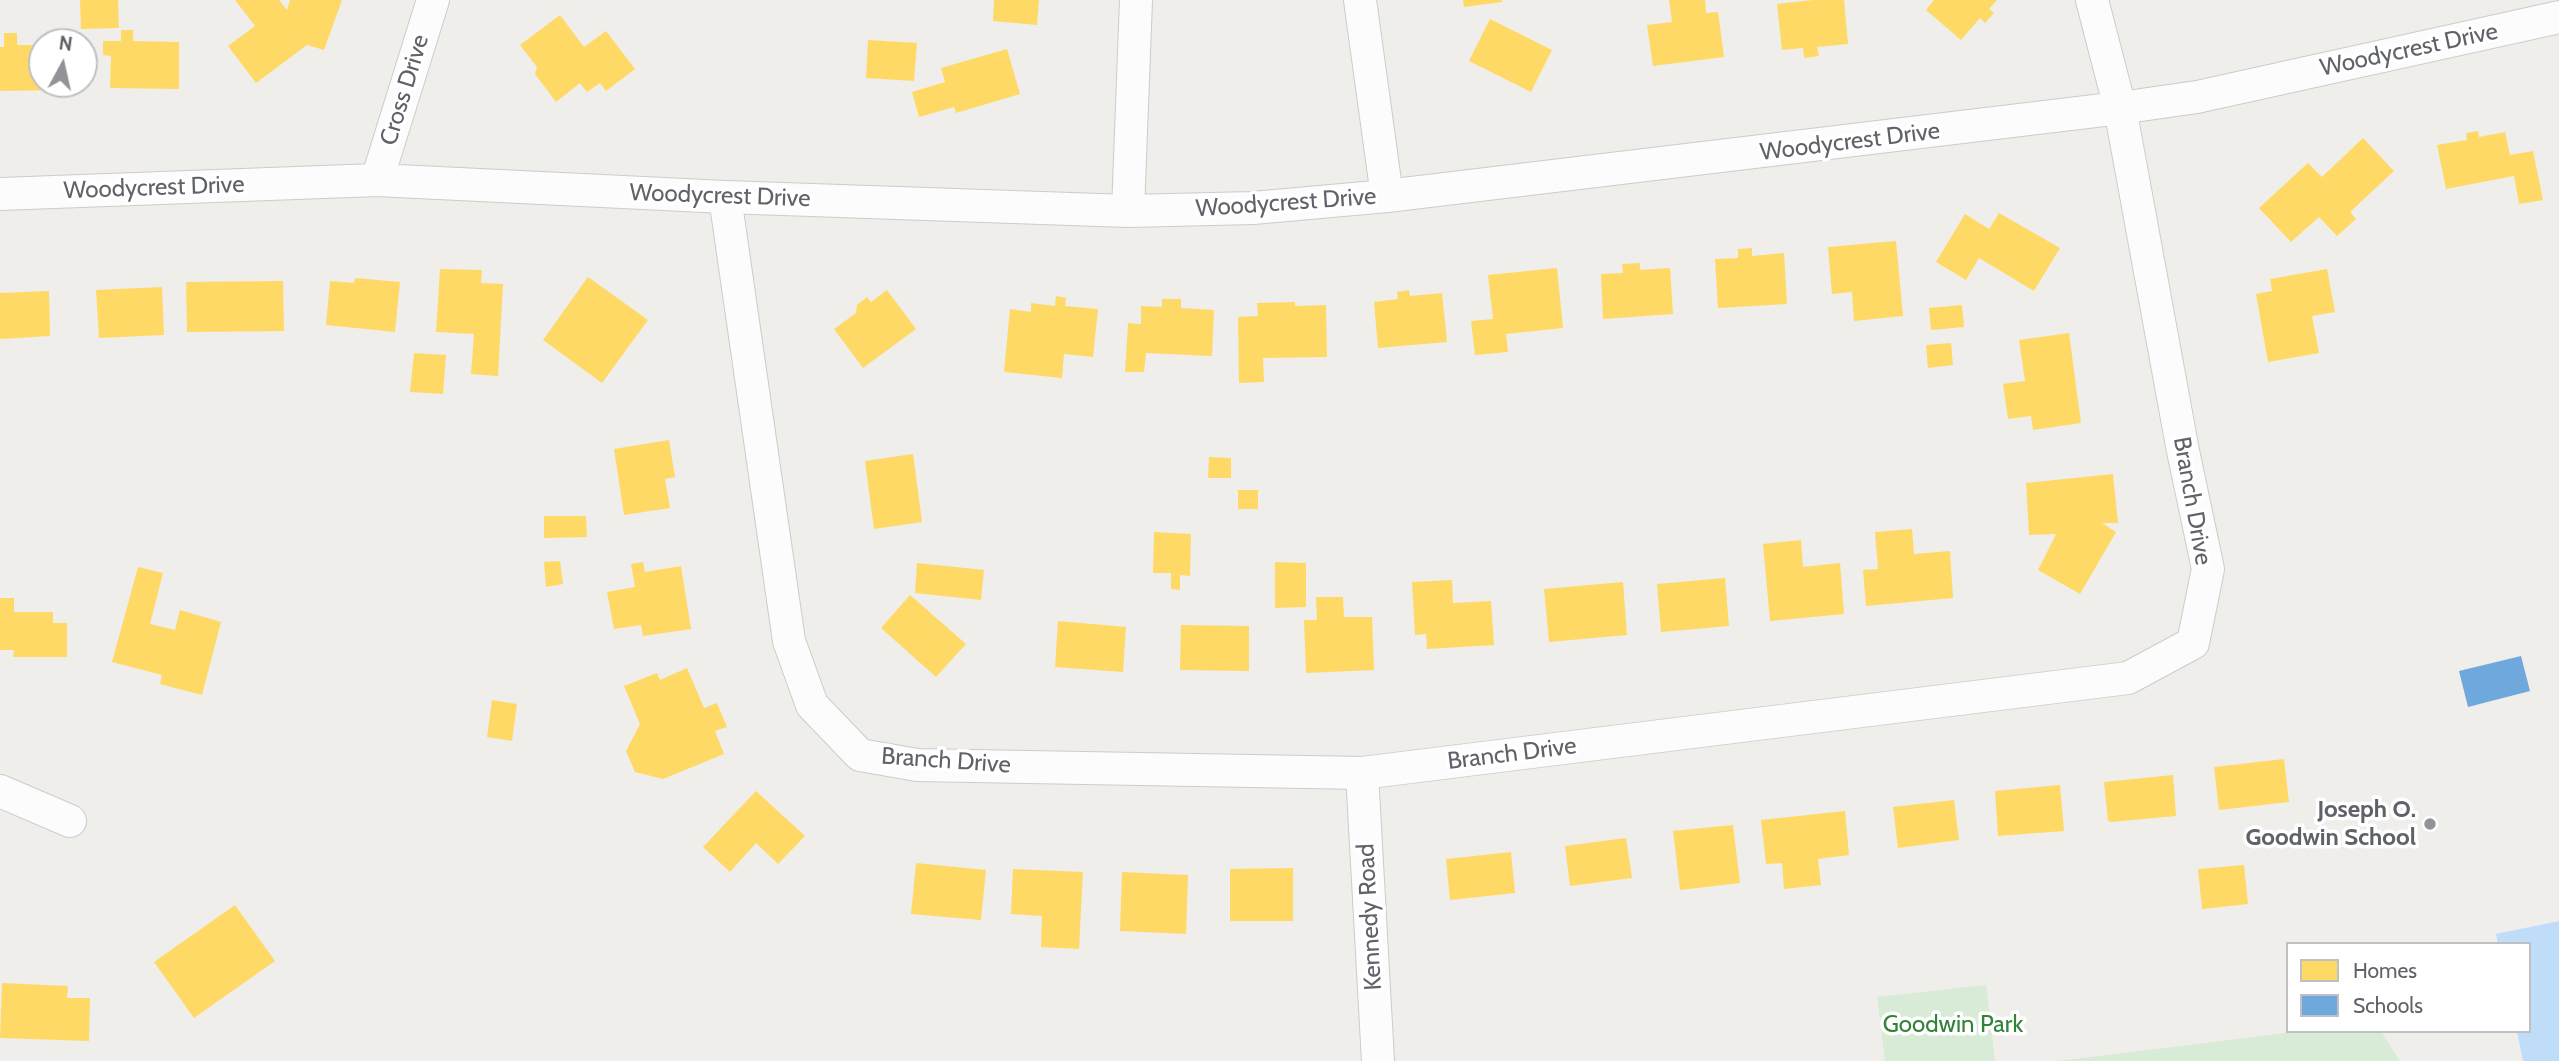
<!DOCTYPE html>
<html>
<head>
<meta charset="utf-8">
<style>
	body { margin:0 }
	#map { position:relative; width:2559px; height:1061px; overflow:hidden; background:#efeeea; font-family:Cabin,sans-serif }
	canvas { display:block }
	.legend { position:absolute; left:2286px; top:942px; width:245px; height:91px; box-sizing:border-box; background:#fff; border:2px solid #bfc0c3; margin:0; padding:9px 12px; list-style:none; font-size:21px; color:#5f6268 }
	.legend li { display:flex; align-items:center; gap:14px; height:35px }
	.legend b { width:35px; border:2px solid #bfc0c3 }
	.north { position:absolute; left:28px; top:28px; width:70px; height:70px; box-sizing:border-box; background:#fff; border:2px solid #bfc0c3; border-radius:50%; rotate:8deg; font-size:19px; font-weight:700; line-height:28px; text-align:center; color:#5f6268 }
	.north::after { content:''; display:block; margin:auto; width:24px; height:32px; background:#919396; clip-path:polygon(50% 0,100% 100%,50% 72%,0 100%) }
</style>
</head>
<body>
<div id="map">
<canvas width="2559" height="1061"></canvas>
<ul class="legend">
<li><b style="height:19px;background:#ffd966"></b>Homes</li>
<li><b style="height:19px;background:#6fa8dc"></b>Schools</li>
</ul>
<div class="north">N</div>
</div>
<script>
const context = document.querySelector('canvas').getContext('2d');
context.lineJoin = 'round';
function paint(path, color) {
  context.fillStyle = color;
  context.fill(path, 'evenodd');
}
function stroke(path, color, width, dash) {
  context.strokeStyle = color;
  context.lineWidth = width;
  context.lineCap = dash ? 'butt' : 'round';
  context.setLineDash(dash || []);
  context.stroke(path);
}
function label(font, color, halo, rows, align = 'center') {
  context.font = font + ' Cabin,sans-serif';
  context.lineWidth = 7;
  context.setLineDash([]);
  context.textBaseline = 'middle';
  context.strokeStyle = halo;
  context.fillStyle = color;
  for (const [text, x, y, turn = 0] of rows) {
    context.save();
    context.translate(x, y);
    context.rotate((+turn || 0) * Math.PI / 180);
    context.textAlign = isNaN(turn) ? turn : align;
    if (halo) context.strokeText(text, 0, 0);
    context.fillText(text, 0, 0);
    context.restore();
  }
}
const green = new Path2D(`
	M 1986,985 L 1995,1061 L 1885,1061 L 1877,997 Z
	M 2303,1031 L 2381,1031 L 2400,1061 L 2058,1061 Z`);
const water = new Path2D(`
	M 2559,921 L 2559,1061 L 2523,1061 L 2517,1031 L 2529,1031 L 2529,944 L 2498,944 L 2496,934 Z`);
const homes = new Path2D(`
	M 80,0 L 118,0 L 119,28 L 81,29 Z
	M 235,0 L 279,0 L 287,10 L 290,0 L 342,0 L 324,50 L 307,45 L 256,83 L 228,46 L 255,26 Z
	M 994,0 L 1039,0 L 1037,25 L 993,21 Z
	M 1463,0 L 1502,0 L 1502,2 L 1464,7 Z
	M 1669,0 L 1705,0 L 1706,13 L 1718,12 L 1724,57 L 1653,66 L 1647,25 L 1672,22 Z
	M 1813,0 L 1844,0 L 1848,44 L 1817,47 L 1819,56 L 1804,58 L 1803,48 L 1782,50 L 1777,4 Z
	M 1934,0 L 1997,0 L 1989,9 L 1994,13 L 1985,23 L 1980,18 L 1961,40 L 1926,10 Z
	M 560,15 L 584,47 L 606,31 L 635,69 L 606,91 L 600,83 L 587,92 L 580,83 L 556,102 L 535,74 L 537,67 L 520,45 Z
	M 1490,19 L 1552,50 L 1531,92 L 1469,61 Z
	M 121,30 L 133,30 L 133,41 L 179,42 L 179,89 L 110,88 L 111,56 L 103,55 L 103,41 L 121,41 Z
	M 4,33 L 17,33 L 17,45 L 42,45 L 42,84 L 60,84 L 61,90 L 0,91 L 0,47 L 4,47 Z
	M 868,40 L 917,43 L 914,81 L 866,78 Z
	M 1007,49 L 1020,94 L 956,113 L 954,107 L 919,117 L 912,92 L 945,82 L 941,68 Z
	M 2478,131 L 2479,137 L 2505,132 L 2510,155 L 2533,151 L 2543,200 L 2519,204 L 2514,176 L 2446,189 L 2437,145 L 2467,140 L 2466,133 Z
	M 2363,138 L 2394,171 L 2350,212 L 2356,219 L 2337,236 L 2319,217 L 2291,242 L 2259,208 L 2308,163 L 2322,177 Z
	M 1999,213 L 2060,248 L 2034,291 L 1979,258 L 1966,280 L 1936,262 L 1965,214 L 1989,229 Z
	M 1896,241 L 1903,316 L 1854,321 L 1852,292 L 1832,294 L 1828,247 Z
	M 1752,248 L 1752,256 L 1784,253 L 1787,304 L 1718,308 L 1715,259 L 1738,258 L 1738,249 Z
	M 1640,263 L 1640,270 L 1670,268 L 1673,314 L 1603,319 L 1601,274 L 1623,273 L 1622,264 Z
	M 1557,268 L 1563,328 L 1506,334 L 1508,352 L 1475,355 L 1471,321 L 1493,319 L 1488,275 Z
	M 440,269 L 482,270 L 481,283 L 503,284 L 498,376 L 471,374 L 474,334 L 436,332 Z
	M 2327,269 L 2335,312 L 2312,316 L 2319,353 L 2268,362 L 2256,294 L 2272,291 L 2270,279 Z
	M 588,277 L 648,320 L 602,383 L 543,340 Z
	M 355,278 L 400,282 L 395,332 L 326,325 L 330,281 L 354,283 Z
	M 283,281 L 284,331 L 187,332 L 186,282 Z
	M 162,287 L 164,335 L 99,338 L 96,290 Z
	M 887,290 L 916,329 L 863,368 L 834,329 L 856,313 L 857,305 L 867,297 L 871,302 Z
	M 1409,290 L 1410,296 L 1442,293 L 1447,342 L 1378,348 L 1374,302 L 1398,299 L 1397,292 Z
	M 49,291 L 50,336 L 0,339 L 0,293 Z
	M 1056,296 L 1066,298 L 1065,306 L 1098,309 L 1093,357 L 1064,354 L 1062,378 L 1004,372 L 1010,309 L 1031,312 L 1031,303 L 1055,306 Z
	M 1162,299 L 1181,299 L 1181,308 L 1214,310 L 1212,356 L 1146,353 L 1144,372 L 1125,372 L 1128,323 L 1141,324 L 1141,306 L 1162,307 Z
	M 1295,302 L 1295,306 L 1326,305 L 1327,357 L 1263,358 L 1264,382 L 1239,383 L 1238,317 L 1258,316 L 1257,303 Z
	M 1962,305 L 1964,327 L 1931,330 L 1929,308 Z
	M 2069,333 L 2081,423 L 2033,430 L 2031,416 L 2008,419 L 2003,384 L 2025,381 L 2019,340 Z
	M 1951,343 L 1953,365 L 1928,368 L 1926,345 Z
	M 414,353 L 446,355 L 443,394 L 410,392 Z
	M 669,440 L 675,477 L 665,479 L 670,508 L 624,515 L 614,449 Z
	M 913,454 L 922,522 L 874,529 L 865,461 Z
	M 1209,457 L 1231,458 L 1231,478 L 1208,478 Z
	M 2113,474 L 2118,523 L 2102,523 L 2116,532 L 2080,594 L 2038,570 L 2056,534 L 2029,535 L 2026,483 Z
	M 1238,490 L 1258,490 L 1258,509 L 1238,509 Z
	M 544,516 L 586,516 L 587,537 L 544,538 Z
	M 1912,529 L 1914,554 L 1950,551 L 1953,598 L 1866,606 L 1863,570 L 1878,569 L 1875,532 Z
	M 1154,532 L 1191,534 L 1190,576 L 1180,575 L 1180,590 L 1171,589 L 1171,573 L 1153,573 Z
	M 1801,540 L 1803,567 L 1840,563 L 1844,614 L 1770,621 L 1763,544 Z
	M 560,561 L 563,584 L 546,587 L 544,562 Z
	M 643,562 L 645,572 L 681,566 L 691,629 L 643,636 L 641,625 L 614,629 L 607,592 L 635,587 L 631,564 Z
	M 1275,562 L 1306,563 L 1306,607 L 1275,608 Z
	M 917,563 L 984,570 L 981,600 L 915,593 Z
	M 138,567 L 163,573 L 150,624 L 175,630 L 180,610 L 221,622 L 202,695 L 160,684 L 162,675 L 112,662 Z
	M 1725,578 L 1729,626 L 1661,632 L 1657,584 Z
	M 1452,580 L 1453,603 L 1491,601 L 1494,645 L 1427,649 L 1426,634 L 1415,635 L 1412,582 Z
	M 1623,582 L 1627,635 L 1549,642 L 1544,589 Z
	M 910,595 L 966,644 L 936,677 L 881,628 Z
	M 1316,597 L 1343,597 L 1344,617 L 1372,617 L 1374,670 L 1306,673 L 1304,620 L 1317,620 Z
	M 0,598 L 14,598 L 14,612 L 53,612 L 53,623 L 67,623 L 67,657 L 13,657 L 14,650 L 0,650 Z
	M 1058,621 L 1126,627 L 1123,672 L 1055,667 Z
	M 1181,625 L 1249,626 L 1249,671 L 1180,670 Z
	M 687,668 L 704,708 L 717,703 L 727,727 L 715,731 L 724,754 L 663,779 L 635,772 L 626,751 L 640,724 L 624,686 L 657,673 L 660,680 Z
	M 492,700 L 517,704 L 512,741 L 487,737 Z
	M 2284,759 L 2289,802 L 2219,810 L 2214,767 Z
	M 2173,775 L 2176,816 L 2111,822 L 2108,821 L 2104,782 Z
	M 2060,785 L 2064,831 L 1998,836 L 1995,791 Z
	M 756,791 L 805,836 L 778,864 L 756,843 L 730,872 L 703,847 Z
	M 1954,800 L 1959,840 L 1898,848 L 1893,807 Z
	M 1845,811 L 1849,855 L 1818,859 L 1821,885 L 1784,889 L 1782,863 L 1766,864 L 1761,820 Z
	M 1733,825 L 1740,883 L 1680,890 L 1673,831 Z
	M 1626,838 L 1632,878 L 1570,886 L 1565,846 Z
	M 1511,852 L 1515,893 L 1450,900 L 1446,859 Z
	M 916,863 L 986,870 L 981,920 L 911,914 Z
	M 2244,865 L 2248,904 L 2202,909 L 2198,869 Z
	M 1293,868 L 1293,921 L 1230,921 L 1230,869 Z
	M 1013,869 L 1083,872 L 1079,949 L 1041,947 L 1042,916 L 1011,914 Z
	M 1122,872 L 1188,875 L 1186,934 L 1120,931 Z
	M 235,905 L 275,961 L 194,1018 L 154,962 Z
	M 2,983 L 68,986 L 67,998 L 90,998 L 89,1041 L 0,1038 Z`);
const schools = new Path2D(`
	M 2521,656 L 2530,691 L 2468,707 L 2459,671 Z`);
const street = new Path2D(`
	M 1360,0 L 1387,196
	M 377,180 L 433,0
	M 0,194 L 377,180 L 725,197 L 1128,211 L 1253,208 L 1387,196 L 2120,108 L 2197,97 L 2559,17
	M 725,197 L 789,641 L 812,705 L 860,755 L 917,765 L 1362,773 L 2128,678 L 2193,643 L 2208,569 L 2183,451 L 2120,108 L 2092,0
	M 1128,211 L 1136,0
	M 1362,773 L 1378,1061
	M 0,791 L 70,821`);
const markers = [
	[2430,824,7,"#919396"]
];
const streetNames = [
	["Woodycrest Drive",2409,50,-12],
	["Cross Drive",405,90,-73],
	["Woodycrest Drive",1850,142,-7],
	["Woodycrest Drive",154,188,-2],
	["Woodycrest Drive",720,196,2],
	["Woodycrest Drive",1286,203,-4],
	["Branch Drive",2192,501,80],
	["Branch Drive",1512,754,-7],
	["Branch Drive",946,761,4],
	["Kennedy Road",1370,917,-93]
];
const poiNames = [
	["Joseph O.",2416,810],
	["Goodwin School",2416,838]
];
const parkNames = [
	["Goodwin Park",1953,1025]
];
paint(green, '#d7ebd6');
paint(water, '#bfddf9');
paint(homes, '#ffd966');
paint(schools, '#6fa8dc');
stroke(street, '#cbcccc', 34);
stroke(street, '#fdfcfc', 32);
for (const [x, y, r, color] of markers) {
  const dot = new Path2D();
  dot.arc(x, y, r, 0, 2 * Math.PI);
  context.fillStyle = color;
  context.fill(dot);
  stroke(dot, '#fff', 2.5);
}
label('24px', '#5f6268', '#fff', streetNames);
label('bold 24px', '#5f6268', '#fff', poiNames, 'right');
label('24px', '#33823a', '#fff', parkNames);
</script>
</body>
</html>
